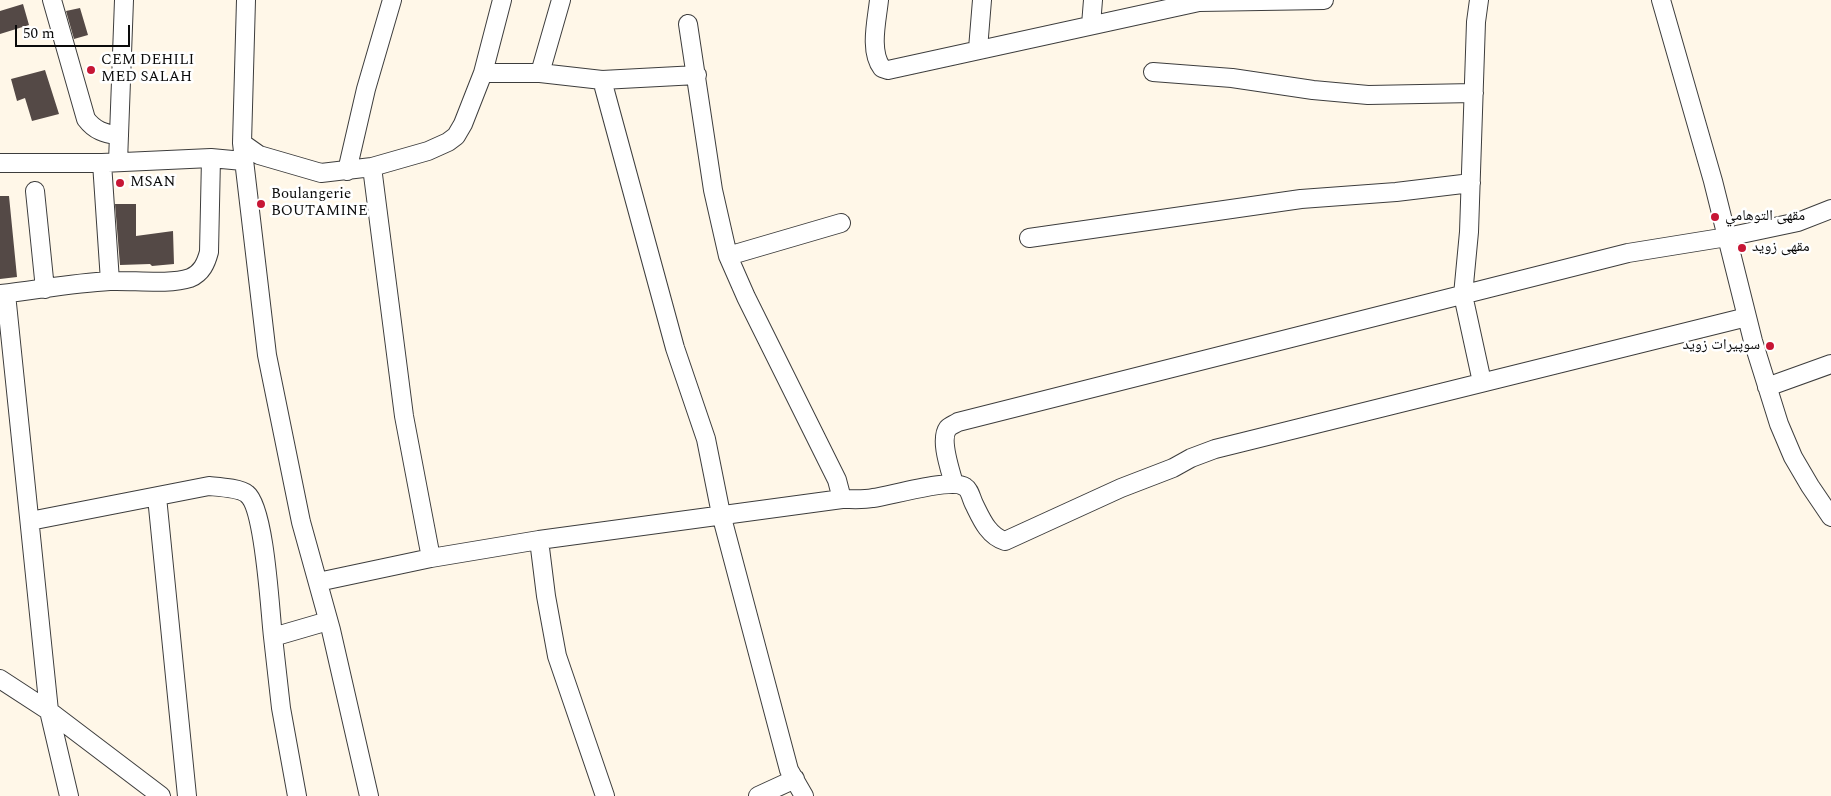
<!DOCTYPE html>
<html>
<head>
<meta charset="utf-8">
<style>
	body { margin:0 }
	#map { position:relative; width:1831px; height:796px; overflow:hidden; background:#fff7e8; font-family:Spectral,serif }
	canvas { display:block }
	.scale { position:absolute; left:15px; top:25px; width:115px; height:22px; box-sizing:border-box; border:2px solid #0a0a0a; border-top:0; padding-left:6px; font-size:15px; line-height:18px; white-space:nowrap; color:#0a0a0a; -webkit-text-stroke:4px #fff; paint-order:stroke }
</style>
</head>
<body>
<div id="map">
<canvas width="1831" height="796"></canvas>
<div class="scale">50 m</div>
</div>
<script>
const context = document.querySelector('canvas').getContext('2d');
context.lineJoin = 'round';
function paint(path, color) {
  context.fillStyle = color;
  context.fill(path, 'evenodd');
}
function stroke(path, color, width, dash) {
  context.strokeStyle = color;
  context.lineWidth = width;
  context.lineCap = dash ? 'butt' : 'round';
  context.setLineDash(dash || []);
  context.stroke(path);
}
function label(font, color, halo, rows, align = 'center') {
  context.font = font + ' Spectral,"Noto Naskh Arabic",serif';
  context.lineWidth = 5;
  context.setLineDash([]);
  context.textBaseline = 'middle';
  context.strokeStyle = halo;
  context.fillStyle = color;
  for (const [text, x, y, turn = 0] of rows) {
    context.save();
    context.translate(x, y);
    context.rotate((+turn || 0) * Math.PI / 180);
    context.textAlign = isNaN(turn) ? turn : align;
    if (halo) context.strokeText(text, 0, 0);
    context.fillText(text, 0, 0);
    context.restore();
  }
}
const building = new Path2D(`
	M 23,4 L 29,25 L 0,34 L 0,11 Z
	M 80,8 L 88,35 L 74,39 L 66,11 Z
	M 45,70 L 59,114 L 32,121 L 25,98 L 17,101 L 11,79 Z
	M 0,196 L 9,196 L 17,277 L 0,279 Z
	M 115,204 L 136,204 L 136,236 L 173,231 L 174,264 L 152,266 L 150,264 L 120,265 Z`);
const minor = new Path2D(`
	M 52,0 L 86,119 C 95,131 104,133 119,136
	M 246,0 L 242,143 L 267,355 L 301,522 L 331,630 L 369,796
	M 879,0 C 877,20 869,51 882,68 L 888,70 L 1199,2 L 1324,0
	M 1479,0 L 1476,22 L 1469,232 L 1463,295 L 1482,382
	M 1661,0 L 1713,181 L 1753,341 L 1779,424 L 1793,457 L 1810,486 L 1831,517
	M 688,24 L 713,190 L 728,256 L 746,297 L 837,480 L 842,499
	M 1091,25 L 1093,0
	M 978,49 L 982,0
	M 1153,72 L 1232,78 L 1313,90 L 1368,95 L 1474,93
	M 483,73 L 502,0
	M 540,73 L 561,0
	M 602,80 L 675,348 L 706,439 L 721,514 L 789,770 L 804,796
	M 242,143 L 259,155 L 321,173 L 372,167 L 428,151 L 448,142 L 456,136 L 463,124 L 483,73 L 540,73 L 602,80 L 697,75
	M 118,162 L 124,0
	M 0,163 L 102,163 L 211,158 L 243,161
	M 102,163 L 110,281
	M 372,167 L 404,416 L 431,558
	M 347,171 L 366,89 L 392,0
	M 35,191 L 45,289
	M 1029,238 L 1301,199 L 1396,192 L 1471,183
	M 728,256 L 841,223
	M 0,294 C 36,290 73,283 110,281 C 133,280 169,285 190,278 C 202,273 206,263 209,252 L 211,158
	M 6,294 L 49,711 L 69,796
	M 1767,387 L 1831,364
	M 954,484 C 951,472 939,440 948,428 C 950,426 955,424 958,422 L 1628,253 L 1727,237 L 1798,222 L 1831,209
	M 157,497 L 187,796
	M 30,521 L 209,486 C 219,487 240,488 247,494 C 265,508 270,612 273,637
	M 539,540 L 546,596 L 557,656 L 605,796
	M 318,582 L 431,558 L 539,540 L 842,499 C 852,499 863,500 873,498 C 890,496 952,477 965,487 C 970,490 971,498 974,504 C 981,518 988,536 1005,541 L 1121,488 L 1173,468 L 1191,458 L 1215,449 L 1747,317
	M 0,679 L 49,711 L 161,796
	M 297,796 L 281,708 L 273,637 L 328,621
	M 758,796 L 795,779`);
const markers = [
	[91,70,5,"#c71635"],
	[120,183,5,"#c71635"],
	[261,204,5,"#c71635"],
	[1715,217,5,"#c71635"],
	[1742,248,5,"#c71635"],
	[1770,346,5,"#c71635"]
];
const poiNames = [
	["CEM DEHILI",101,61],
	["MED SALAH",101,78],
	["MSAN",130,183],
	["Boulangerie",271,195],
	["BOUTAMINE",271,212],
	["مقهى التوهامي",1725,217],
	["مقهى زويد",1752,248],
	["سوپيرات زويد",1760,346,"right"]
];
paint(building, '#544946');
stroke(minor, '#3d3d3d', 20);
stroke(minor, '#fff', 18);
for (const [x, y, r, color] of markers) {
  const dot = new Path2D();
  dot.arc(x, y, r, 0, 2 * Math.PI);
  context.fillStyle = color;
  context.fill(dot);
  stroke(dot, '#fff', 2);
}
label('15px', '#0a0a0a', '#fff', poiNames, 'left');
</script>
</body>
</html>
